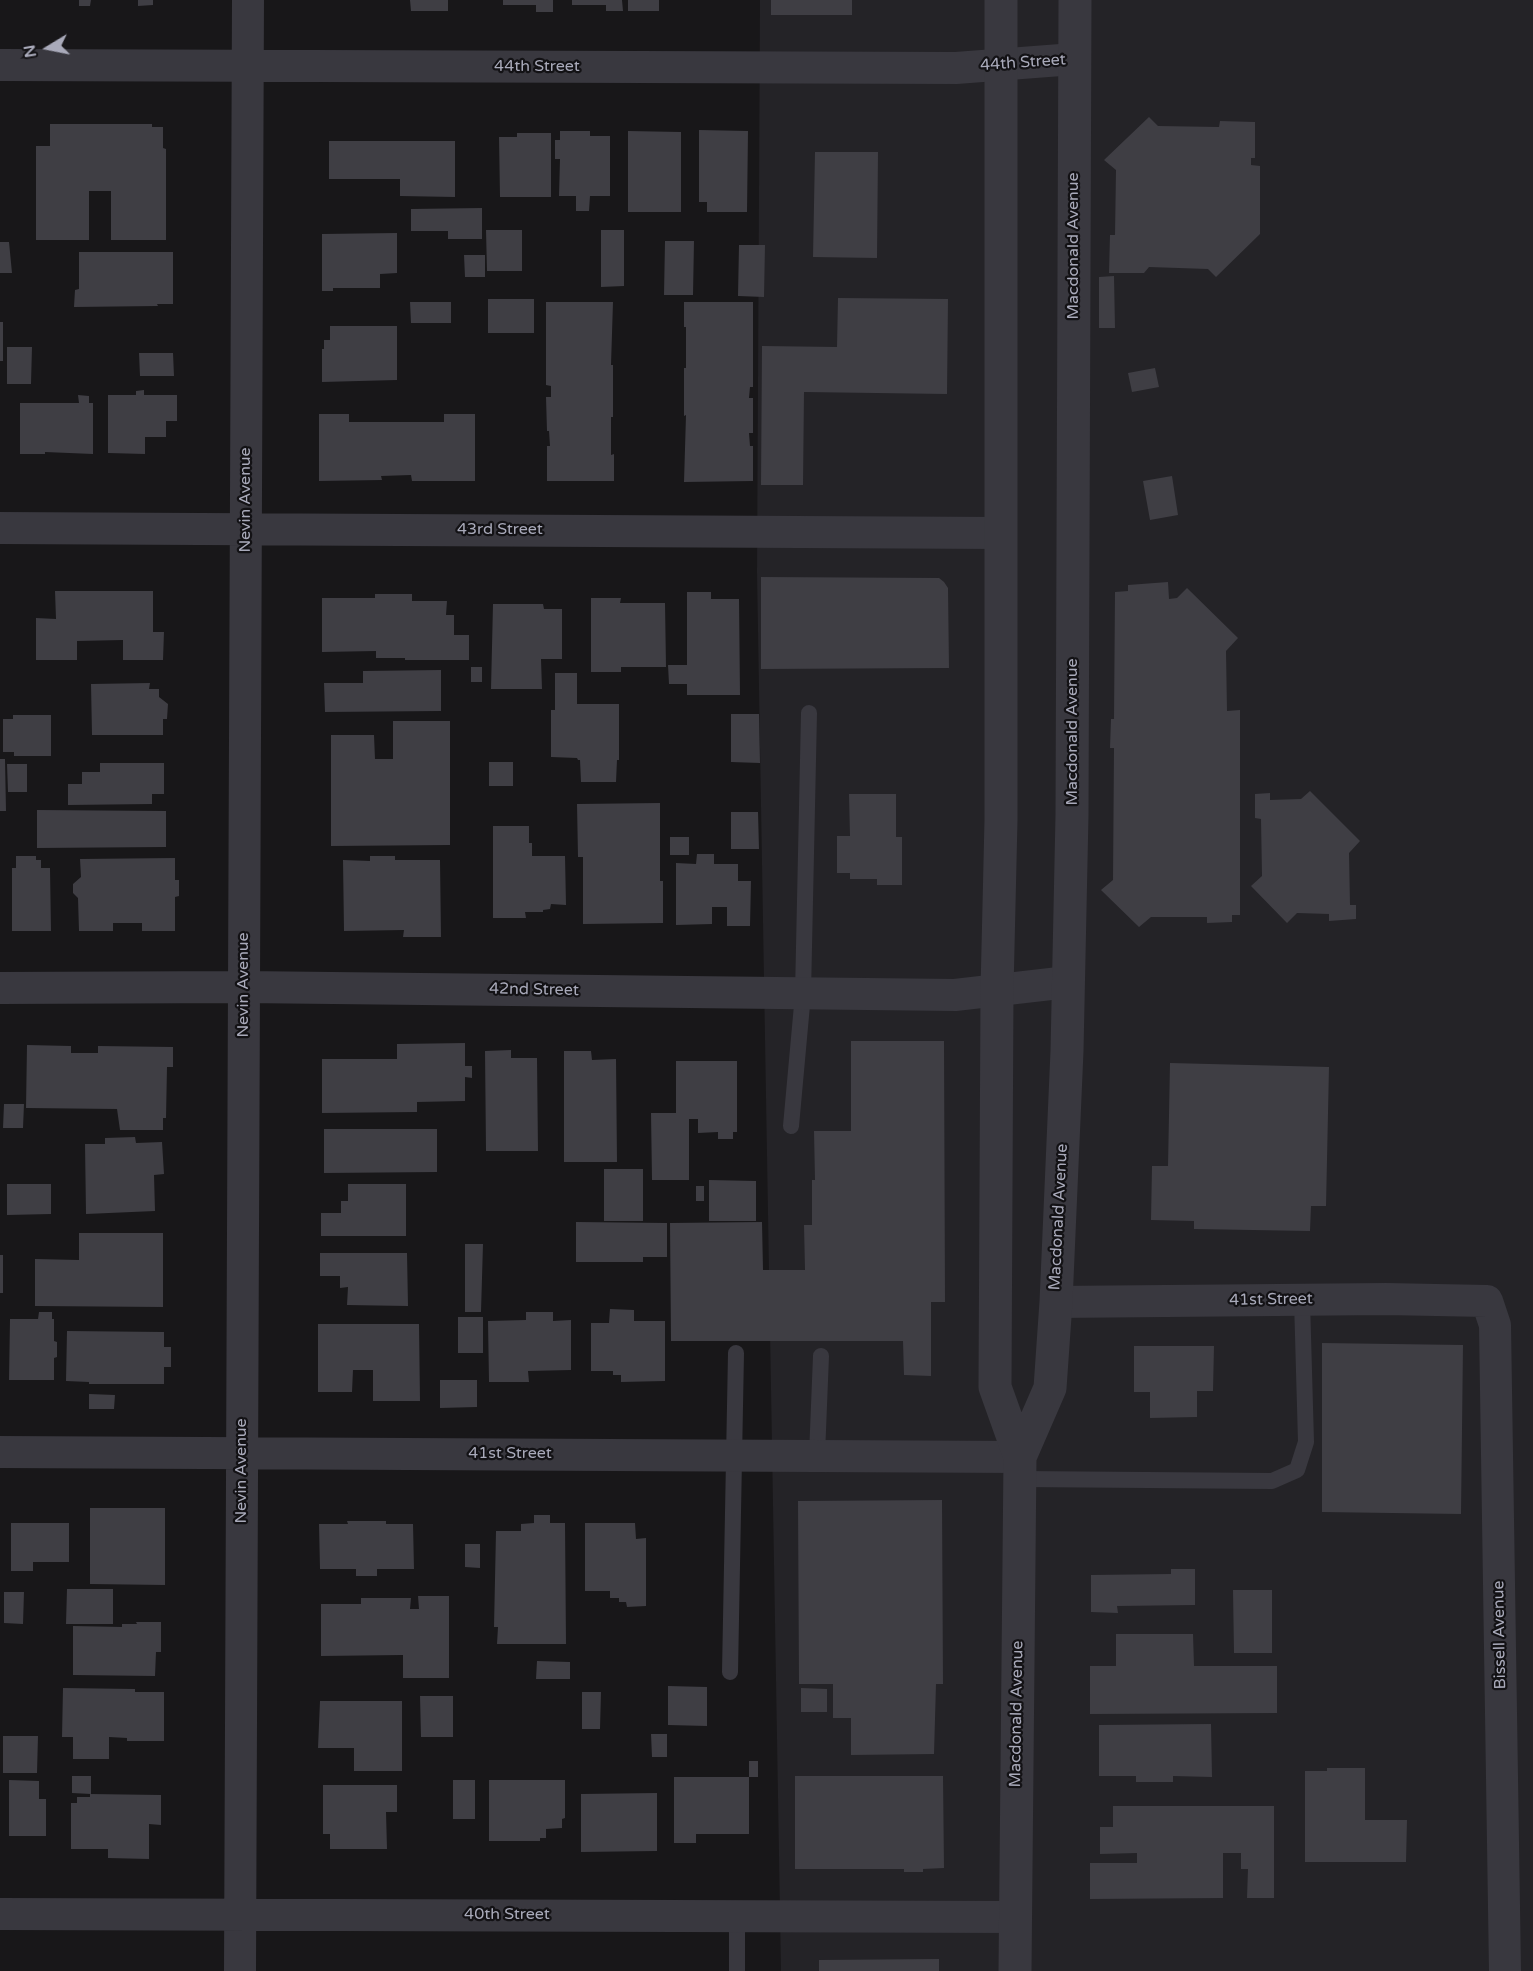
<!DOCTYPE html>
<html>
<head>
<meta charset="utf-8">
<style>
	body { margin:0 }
	#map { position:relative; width:1533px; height:1971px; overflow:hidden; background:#181719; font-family:"Varela Round",sans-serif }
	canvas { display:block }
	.north { position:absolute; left:18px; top:18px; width:60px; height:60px; -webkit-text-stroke:4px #131215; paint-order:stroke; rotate:260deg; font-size:16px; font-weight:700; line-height:24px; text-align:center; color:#a9aaba }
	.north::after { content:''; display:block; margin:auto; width:21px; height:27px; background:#a9aaba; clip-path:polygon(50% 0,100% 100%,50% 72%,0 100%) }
</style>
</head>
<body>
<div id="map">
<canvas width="1533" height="1971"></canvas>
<div class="north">N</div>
</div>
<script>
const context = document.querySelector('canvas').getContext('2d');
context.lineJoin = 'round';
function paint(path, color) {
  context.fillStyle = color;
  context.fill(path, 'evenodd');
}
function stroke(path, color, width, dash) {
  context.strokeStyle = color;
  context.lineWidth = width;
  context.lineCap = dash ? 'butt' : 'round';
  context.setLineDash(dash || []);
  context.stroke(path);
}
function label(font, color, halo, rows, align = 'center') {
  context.font = font + ' "Varela Round",sans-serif';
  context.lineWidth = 4.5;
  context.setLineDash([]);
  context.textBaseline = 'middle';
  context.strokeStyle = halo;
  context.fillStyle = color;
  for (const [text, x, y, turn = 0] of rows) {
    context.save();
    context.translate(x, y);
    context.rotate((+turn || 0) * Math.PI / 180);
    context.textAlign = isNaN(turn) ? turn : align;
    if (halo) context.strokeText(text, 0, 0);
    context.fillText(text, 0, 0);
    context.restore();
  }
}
const built = new Path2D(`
	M 760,0 L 1533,0 L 1533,1971 L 781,1971 L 757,572 Z`);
const building = new Path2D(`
	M 79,0 L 91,0 L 90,6 L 79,6 Z
	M 138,0 L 153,0 L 153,5 L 138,6 Z
	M 410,0 L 448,0 L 448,11 L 411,11 Z
	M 503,0 L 553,0 L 553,12 L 536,12 L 536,5 L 503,5 Z
	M 572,0 L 622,0 L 623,11 L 606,11 L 606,5 L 572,5 Z
	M 628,0 L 659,0 L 659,11 L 628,11 Z
	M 771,0 L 852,0 L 852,15 L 771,15 Z
	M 1149,117 L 1158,126 L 1219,127 L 1220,121 L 1255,122 L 1255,158 L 1251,158 L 1251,165 L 1260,166 L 1260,234 L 1216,277 L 1208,269 L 1149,267 L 1144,273 L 1109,273 L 1110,235 L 1115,235 L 1116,170 L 1104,160 Z
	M 50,124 L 152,124 L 152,127 L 163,127 L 163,148 L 166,149 L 166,240 L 111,240 L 111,191 L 89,191 L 89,240 L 36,240 L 36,146 L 50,146 Z
	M 699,130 L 748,131 L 747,212 L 707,212 L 707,202 L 699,202 Z
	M 560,131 L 590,131 L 590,136 L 610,136 L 610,196 L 590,196 L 589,211 L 576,211 L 576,196 L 559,196 L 560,159 L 555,159 L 555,140 L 560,140 Z
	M 628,131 L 681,132 L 681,212 L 628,212 Z
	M 517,133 L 551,133 L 551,197 L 500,197 L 499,137 L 517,137 Z
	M 329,141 L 455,141 L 455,197 L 400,196 L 400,179 L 329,179 Z
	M 815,152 L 878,152 L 877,258 L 813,257 Z
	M 482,208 L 482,239 L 448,239 L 448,231 L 411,231 L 411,209 Z
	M 486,230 L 522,230 L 522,271 L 487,271 Z
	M 601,230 L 624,230 L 624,286 L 601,287 Z
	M 397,233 L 397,273 L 380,274 L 380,288 L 333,288 L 333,291 L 322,291 L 322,234 Z
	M 665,241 L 694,241 L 693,295 L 664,295 Z
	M 0,242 L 9,242 L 12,273 L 0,273 Z
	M 739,245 L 765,245 L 764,297 L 738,296 Z
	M 79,252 L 173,252 L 173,304 L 157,304 L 158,306 L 74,307 L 75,290 L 79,289 Z
	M 464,255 L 485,255 L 485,277 L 465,277 Z
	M 1114,276 L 1115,328 L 1099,328 L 1099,277 Z
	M 838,298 L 948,299 L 947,394 L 804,392 L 803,485 L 761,485 L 762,346 L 837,347 Z
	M 488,299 L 534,299 L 534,333 L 488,333 Z
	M 410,302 L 451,302 L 451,323 L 411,323 Z
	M 546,302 L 613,302 L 611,365 L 613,365 L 613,417 L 611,417 L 611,455 L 614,454 L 614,481 L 547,481 L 547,446 L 550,446 L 549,431 L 547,431 L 546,397 L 551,397 L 551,386 L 546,385 Z
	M 684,302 L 753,302 L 753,387 L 750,387 L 749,398 L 753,398 L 753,433 L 749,433 L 750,446 L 753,446 L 753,481 L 684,482 L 686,415 L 684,416 L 684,368 L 686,368 L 686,327 L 684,327 Z
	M 0,322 L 3,322 L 3,361 L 0,361 Z
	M 330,326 L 397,326 L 397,380 L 322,382 L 322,349 L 324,349 L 324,340 L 330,340 Z
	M 7,347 L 32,347 L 31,384 L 7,384 Z
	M 139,353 L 173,353 L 174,376 L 140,376 Z
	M 1155,368 L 1159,387 L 1132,392 L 1128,373 Z
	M 144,390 L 144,395 L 177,395 L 177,421 L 166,421 L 166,437 L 145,437 L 145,454 L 108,453 L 108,395 L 136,395 L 136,391 Z
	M 78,395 L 89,396 L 89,403 L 93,403 L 93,454 L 45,452 L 45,454 L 20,454 L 20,403 L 79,403 Z
	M 319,414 L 349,414 L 349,422 L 444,422 L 444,414 L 475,414 L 475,481 L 412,481 L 411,475 L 381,476 L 382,480 L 319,481 Z
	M 1172,476 L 1178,515 L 1150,520 L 1143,481 Z
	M 761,577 L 939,578 L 944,582 L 948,588 L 949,668 L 761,669 Z
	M 1168,582 L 1169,599 L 1177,598 L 1187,588 L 1238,638 L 1226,651 L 1227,711 L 1240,710 L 1240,915 L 1232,915 L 1232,922 L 1207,923 L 1207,917 L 1151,917 L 1139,927 L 1101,890 L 1113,880 L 1114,748 L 1110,748 L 1111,719 L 1114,719 L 1115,592 L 1128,591 L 1128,585 Z
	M 55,591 L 153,591 L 153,632 L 164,632 L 163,660 L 123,660 L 123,640 L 77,641 L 77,660 L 36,660 L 36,618 L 56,619 Z
	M 687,592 L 711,592 L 711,599 L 739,599 L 740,695 L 687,695 L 687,684 L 669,684 L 668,665 L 687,665 Z
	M 375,594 L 412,594 L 412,601 L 447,601 L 446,615 L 454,615 L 454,635 L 469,635 L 469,660 L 405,660 L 405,658 L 376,658 L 376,651 L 322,652 L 322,598 L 375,598 Z
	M 591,598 L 621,598 L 620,603 L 665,603 L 666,667 L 621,667 L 621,672 L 591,672 Z
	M 493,604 L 543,604 L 544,609 L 562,609 L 562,659 L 541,659 L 542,689 L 491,689 Z
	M 471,667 L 482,667 L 482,682 L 471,682 Z
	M 441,670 L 441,711 L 325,712 L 324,683 L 363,683 L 363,671 Z
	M 555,673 L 577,673 L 577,704 L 619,704 L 619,760 L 617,760 L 616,782 L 581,782 L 580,760 L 578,760 L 577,758 L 551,757 L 551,710 L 555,710 Z
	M 150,683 L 149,689 L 159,689 L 159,697 L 168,704 L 167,719 L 163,719 L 163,735 L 92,735 L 91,684 Z
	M 731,714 L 759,714 L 760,763 L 731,762 Z
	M 13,715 L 51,715 L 51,756 L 14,756 L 14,752 L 3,752 L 3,719 L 13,719 Z
	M 393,721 L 450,721 L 450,845 L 331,846 L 331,735 L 374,735 L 375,759 L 393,759 Z
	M 0,759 L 5,759 L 6,811 L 0,811 Z
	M 489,762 L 513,762 L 513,786 L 489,786 Z
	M 100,763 L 164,763 L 164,794 L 152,794 L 152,804 L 68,805 L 68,784 L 82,784 L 82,772 L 100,772 Z
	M 7,764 L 27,764 L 27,792 L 8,792 Z
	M 1310,791 L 1360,841 L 1349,853 L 1350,905 L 1356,905 L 1356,919 L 1329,921 L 1329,914 L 1297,913 L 1287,923 L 1251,886 L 1262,876 L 1261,819 L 1255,818 L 1255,794 L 1270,793 L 1270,800 L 1301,799 Z
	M 849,794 L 896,794 L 896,837 L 902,837 L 902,885 L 877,885 L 877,879 L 850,879 L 850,873 L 837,873 L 837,836 L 850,836 Z
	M 660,803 L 660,881 L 663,881 L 663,923 L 583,924 L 583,857 L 578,857 L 577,804 Z
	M 37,810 L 166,811 L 166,847 L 37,848 Z
	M 731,812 L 758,812 L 759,849 L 731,849 Z
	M 493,826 L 529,826 L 529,843 L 532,843 L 532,856 L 565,856 L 566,905 L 551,904 L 550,909 L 543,910 L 543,912 L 525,912 L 526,918 L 493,918 Z
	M 670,837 L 689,837 L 689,855 L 670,855 Z
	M 697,854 L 714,854 L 714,864 L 738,864 L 738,881 L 751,881 L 750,926 L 727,926 L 727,907 L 712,907 L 712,924 L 676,925 L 676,863 L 696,864 Z
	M 16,856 L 36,856 L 36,860 L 41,860 L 41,868 L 50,868 L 51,931 L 12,931 L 12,868 L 16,868 Z
	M 370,856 L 395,856 L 395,860 L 440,860 L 441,937 L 403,937 L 404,930 L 344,931 L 343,860 L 370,861 Z
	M 175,858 L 175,880 L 179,880 L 179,896 L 175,897 L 175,931 L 142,931 L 142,923 L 113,923 L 113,931 L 79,931 L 78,898 L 73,893 L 73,884 L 81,877 L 80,859 Z
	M 851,1041 L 944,1041 L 945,1302 L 931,1302 L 931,1376 L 904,1375 L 903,1341 L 671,1341 L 670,1223 L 762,1222 L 763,1270 L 805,1270 L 804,1225 L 812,1225 L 812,1180 L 815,1180 L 814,1131 L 851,1131 Z
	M 465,1043 L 465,1066 L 472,1066 L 472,1078 L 465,1077 L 465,1101 L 417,1102 L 417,1112 L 322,1113 L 322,1059 L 397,1059 L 397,1044 Z
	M 27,1045 L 71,1046 L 71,1053 L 98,1053 L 98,1046 L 173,1047 L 173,1067 L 167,1067 L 166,1118 L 163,1118 L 163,1130 L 120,1130 L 117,1109 L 26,1108 Z
	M 511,1050 L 511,1058 L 537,1058 L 538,1151 L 486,1151 L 485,1051 Z
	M 564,1051 L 591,1051 L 592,1060 L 616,1059 L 617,1162 L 564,1162 Z
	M 676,1061 L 737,1061 L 737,1132 L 733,1132 L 733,1139 L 718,1139 L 718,1132 L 698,1133 L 698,1119 L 689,1119 L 689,1180 L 652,1180 L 651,1113 L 676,1113 Z
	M 1170,1063 L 1329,1067 L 1326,1206 L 1311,1206 L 1310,1231 L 1194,1229 L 1194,1221 L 1151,1220 L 1152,1166 L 1168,1166 Z
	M 4,1104 L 24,1104 L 23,1128 L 3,1128 Z
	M 324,1129 L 437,1129 L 437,1172 L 324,1173 Z
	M 135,1137 L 136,1143 L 162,1142 L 164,1174 L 154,1175 L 155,1211 L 86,1214 L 85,1144 L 105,1144 L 105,1138 Z
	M 604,1169 L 643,1169 L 643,1221 L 604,1221 Z
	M 709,1180 L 756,1181 L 756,1221 L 709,1221 Z
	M 7,1184 L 51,1184 L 51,1214 L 7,1215 Z
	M 348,1184 L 406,1184 L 406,1236 L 321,1236 L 321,1213 L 341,1213 L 341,1201 L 348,1201 Z
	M 696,1186 L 704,1186 L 704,1201 L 696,1201 Z
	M 576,1222 L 667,1223 L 667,1257 L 643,1257 L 643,1262 L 576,1262 Z
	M 79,1233 L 163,1233 L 163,1307 L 35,1306 L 35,1259 L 79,1260 Z
	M 465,1244 L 483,1244 L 481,1312 L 465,1312 Z
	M 320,1253 L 407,1253 L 408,1306 L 347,1305 L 348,1287 L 340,1288 L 340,1276 L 320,1276 Z
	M 0,1255 L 3,1255 L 3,1293 L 0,1293 Z
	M 610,1309 L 634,1310 L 634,1321 L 665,1321 L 665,1381 L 621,1382 L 621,1375 L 613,1375 L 613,1371 L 591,1371 L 591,1323 L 609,1323 Z
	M 39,1312 L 52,1312 L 52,1319 L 54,1319 L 54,1341 L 57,1342 L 57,1357 L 54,1358 L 54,1380 L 9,1380 L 10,1319 L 38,1319 Z
	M 526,1312 L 553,1312 L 553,1321 L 571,1320 L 571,1370 L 528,1371 L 529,1382 L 489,1382 L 488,1321 L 526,1320 Z
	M 458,1317 L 483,1317 L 483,1353 L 458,1353 Z
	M 318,1324 L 419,1324 L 420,1401 L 373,1401 L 373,1370 L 353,1370 L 352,1392 L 318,1392 Z
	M 67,1331 L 164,1332 L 164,1347 L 171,1347 L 171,1367 L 164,1367 L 164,1384 L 89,1384 L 89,1382 L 66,1381 Z
	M 1322,1343 L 1463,1345 L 1461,1514 L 1322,1512 Z
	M 1134,1346 L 1214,1346 L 1213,1391 L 1197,1391 L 1197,1417 L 1150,1418 L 1150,1392 L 1134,1392 Z
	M 440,1380 L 477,1380 L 477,1407 L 440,1408 Z
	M 89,1394 L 115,1395 L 114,1409 L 89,1409 Z
	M 942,1500 L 943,1684 L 936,1684 L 934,1754 L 851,1755 L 851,1718 L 833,1718 L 833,1684 L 799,1684 L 798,1501 Z
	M 90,1508 L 165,1508 L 165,1585 L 90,1584 Z
	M 534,1515 L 550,1515 L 550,1523 L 565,1523 L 566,1644 L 497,1644 L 498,1627 L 494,1627 L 496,1531 L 521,1531 L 521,1524 L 534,1523 Z
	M 347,1521 L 386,1521 L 386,1524 L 413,1524 L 414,1569 L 377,1569 L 377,1576 L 356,1576 L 356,1569 L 320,1569 L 319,1524 L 348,1524 Z
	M 11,1523 L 69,1523 L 69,1562 L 33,1562 L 33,1571 L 11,1571 Z
	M 585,1523 L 635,1523 L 636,1539 L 646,1538 L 646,1606 L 627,1607 L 626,1602 L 619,1602 L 619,1598 L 610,1598 L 610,1591 L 585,1591 Z
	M 465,1544 L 480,1544 L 480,1568 L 465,1567 Z
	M 1171,1569 L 1195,1569 L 1195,1605 L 1117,1606 L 1118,1613 L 1091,1612 L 1091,1575 L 1171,1574 Z
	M 67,1589 L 113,1589 L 113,1624 L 66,1624 Z
	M 1233,1590 L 1272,1590 L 1272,1653 L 1234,1653 Z
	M 4,1592 L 24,1592 L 23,1624 L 4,1623 Z
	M 418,1596 L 449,1596 L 449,1678 L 403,1678 L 403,1655 L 321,1656 L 321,1604 L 361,1604 L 361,1598 L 411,1598 L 410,1609 L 419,1609 Z
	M 136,1622 L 161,1622 L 161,1652 L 156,1652 L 155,1676 L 73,1675 L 73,1626 L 122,1627 L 122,1624 L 137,1624 Z
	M 1116,1634 L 1193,1634 L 1194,1666 L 1277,1666 L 1277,1713 L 1090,1714 L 1090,1666 L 1116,1666 Z
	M 537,1661 L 570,1662 L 570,1679 L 536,1679 Z
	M 668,1686 L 707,1687 L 707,1726 L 668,1725 Z
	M 63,1688 L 135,1689 L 135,1692 L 164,1692 L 164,1741 L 127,1741 L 127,1738 L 109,1737 L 109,1759 L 73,1759 L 73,1737 L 62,1737 Z
	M 801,1688 L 827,1689 L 827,1712 L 801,1712 Z
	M 582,1692 L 601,1692 L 600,1729 L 582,1729 Z
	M 420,1696 L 453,1696 L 453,1737 L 421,1737 Z
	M 320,1701 L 402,1701 L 402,1771 L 354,1771 L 354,1748 L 318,1748 Z
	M 1211,1724 L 1212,1777 L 1173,1776 L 1173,1782 L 1136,1782 L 1136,1776 L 1099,1776 L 1099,1725 Z
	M 651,1734 L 667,1734 L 667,1757 L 652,1757 Z
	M 3,1736 L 38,1736 L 37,1773 L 3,1773 Z
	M 749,1761 L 758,1761 L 758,1777 L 749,1777 L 749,1834 L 696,1834 L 696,1843 L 674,1843 L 674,1777 L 749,1777 Z
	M 1327,1768 L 1365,1768 L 1365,1820 L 1407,1820 L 1406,1862 L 1305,1862 L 1305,1771 L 1327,1771 Z
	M 72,1776 L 91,1776 L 91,1794 L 72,1793 Z
	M 795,1776 L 943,1776 L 944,1868 L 923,1869 L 923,1872 L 904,1872 L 904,1869 L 795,1869 Z
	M 9,1780 L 39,1781 L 39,1799 L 46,1799 L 46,1836 L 9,1836 Z
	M 453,1780 L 475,1780 L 475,1819 L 453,1819 Z
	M 489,1780 L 565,1780 L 565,1818 L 562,1819 L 562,1828 L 546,1829 L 546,1838 L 540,1838 L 540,1841 L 489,1841 Z
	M 323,1785 L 397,1785 L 397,1812 L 386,1812 L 387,1849 L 330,1849 L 330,1834 L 323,1834 Z
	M 657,1793 L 657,1851 L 581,1852 L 581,1794 Z
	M 90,1794 L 161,1795 L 161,1825 L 149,1824 L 149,1859 L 108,1858 L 108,1849 L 71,1849 L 71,1803 L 77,1803 L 77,1797 L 90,1797 Z
	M 1113,1806 L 1274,1806 L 1274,1898 L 1247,1898 L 1248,1869 L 1241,1869 L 1241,1853 L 1223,1853 L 1223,1898 L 1090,1899 L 1090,1863 L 1137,1863 L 1137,1853 L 1100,1854 L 1100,1827 L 1113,1827 Z
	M 939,1959 L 939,1971 L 819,1971 L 819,1960 Z`);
const service = new Path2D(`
	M 791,1126 L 803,994 L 809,713
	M 817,1455 L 821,1356
	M 1020,1479 L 1272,1481 L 1297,1470 L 1306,1442 L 1302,1300
	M 730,1672 L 736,1353
	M 737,1971 L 737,1915`);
const minor = new Path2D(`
	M 0,65 L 956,68 L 1074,59
	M 0,528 L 1000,533
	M 0,988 L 244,987 L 955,995 L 1068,982
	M 1056,1302 L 1386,1299 L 1487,1301 L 1495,1325 L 1505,1971
	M 0,1452 L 1020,1457
	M 0,1914 L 1015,1917
	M 240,1971 L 248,0`);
const tertiary = new Path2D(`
	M 1001,0 L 1001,820 L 997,990 L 995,1387 L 1020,1457 L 1015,1971
	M 1020,1457 L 1050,1388 L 1056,1302 L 1067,1051 L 1072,815 L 1075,0`);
const streetNames = [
	["44th Street",1023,63,-4],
	["44th Street",537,67],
	["Macdonald Avenue",1074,246,-90],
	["Nevin Avenue",246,500,-90],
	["43rd Street",500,530],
	["Macdonald Avenue",1073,732,-90],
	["Nevin Avenue",244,985,-90],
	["42nd Street",534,990,1],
	["Macdonald Avenue",1059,1217,-87],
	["41st Street",1271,1300,-1],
	["41st Street",510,1454],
	["Nevin Avenue",242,1471,-90],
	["Bissell Avenue",1500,1635,-91],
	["Macdonald Avenue",1017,1714,-89],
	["40th Street",507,1915]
];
paint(built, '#242327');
paint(building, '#3f3e44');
stroke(service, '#39383f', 16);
stroke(minor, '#39383f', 32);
stroke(tertiary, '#39383f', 33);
label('16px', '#a9aaba', '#131215', streetNames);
</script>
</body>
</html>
